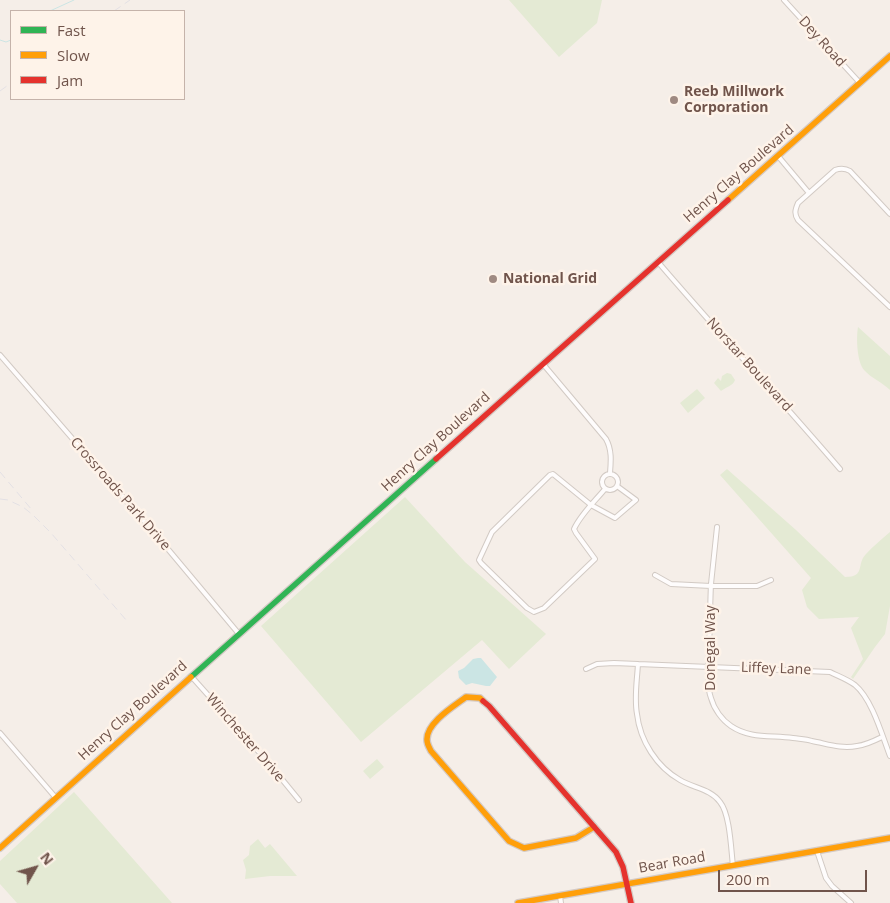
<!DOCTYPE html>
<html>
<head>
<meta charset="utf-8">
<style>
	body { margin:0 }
	#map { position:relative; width:890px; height:903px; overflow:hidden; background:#f5eee8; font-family:"Open Sans",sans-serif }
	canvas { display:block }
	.legend { position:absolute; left:10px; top:10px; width:175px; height:90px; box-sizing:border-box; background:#fef3e9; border:1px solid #c5b3aa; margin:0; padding:6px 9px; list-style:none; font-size:15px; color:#70544b }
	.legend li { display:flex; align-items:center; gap:10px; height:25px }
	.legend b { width:25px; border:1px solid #c5b3aa }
	.north { position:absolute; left:10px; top:843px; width:50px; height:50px; -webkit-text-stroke:4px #fef3e9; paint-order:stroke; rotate:52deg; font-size:14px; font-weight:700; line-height:20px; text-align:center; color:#70544b }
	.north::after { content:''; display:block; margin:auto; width:18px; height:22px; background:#70544b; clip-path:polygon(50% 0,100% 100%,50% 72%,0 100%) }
	.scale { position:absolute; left:718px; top:870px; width:149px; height:22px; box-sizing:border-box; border:2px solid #70544b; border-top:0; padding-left:6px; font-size:15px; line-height:18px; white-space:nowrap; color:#70544b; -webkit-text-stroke:4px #fef3e9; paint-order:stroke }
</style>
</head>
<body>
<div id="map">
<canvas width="890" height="903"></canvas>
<ul class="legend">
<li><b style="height:6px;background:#30b455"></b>Fast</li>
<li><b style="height:6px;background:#ff9f0a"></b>Slow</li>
<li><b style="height:6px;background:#e5322d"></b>Jam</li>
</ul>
<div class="north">N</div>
<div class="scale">200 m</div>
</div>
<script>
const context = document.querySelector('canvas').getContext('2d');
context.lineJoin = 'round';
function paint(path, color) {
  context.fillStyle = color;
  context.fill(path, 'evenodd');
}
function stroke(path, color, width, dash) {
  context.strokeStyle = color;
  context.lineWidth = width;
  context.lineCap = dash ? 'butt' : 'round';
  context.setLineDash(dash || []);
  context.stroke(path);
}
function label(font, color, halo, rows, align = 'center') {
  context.font = font + ' "Open Sans",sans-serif';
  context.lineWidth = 5;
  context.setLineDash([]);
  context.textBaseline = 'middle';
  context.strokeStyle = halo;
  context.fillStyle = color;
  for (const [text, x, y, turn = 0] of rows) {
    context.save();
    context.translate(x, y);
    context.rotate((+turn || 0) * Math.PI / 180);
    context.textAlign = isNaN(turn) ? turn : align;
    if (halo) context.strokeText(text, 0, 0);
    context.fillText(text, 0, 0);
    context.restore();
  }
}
const green = new Path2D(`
	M 509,0 L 602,0 L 597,23 L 559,57 Z
	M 858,327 L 890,356 L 890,390 C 882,382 871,378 864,370 C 857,362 856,338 858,327 Z
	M 727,373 L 731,374 L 735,380 C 733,386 726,387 721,391 L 714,383 L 718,378 L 721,381 L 722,376 Z
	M 697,389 L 705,398 L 688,413 L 680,403 Z
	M 727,469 L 796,530 L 845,577 C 866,577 856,564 866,554 C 873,546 882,539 890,532 L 890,606 L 885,634 L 875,647 L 853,679 L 851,677 L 863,659 L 851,628 L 859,617 L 819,619 L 807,607 L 802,590 L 811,578 L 720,475 Z
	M 405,497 L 465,562 L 546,634 L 509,669 L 482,640 L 361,742 L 261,626 Z
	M 377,759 L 384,767 L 370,779 L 363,771 Z
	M 74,792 L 172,903 L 17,903 L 0,884 L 0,861 Z
	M 258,839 L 265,848 L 270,844 L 297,876 L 270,876 L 245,879 L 246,870 L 243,860 L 249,855 L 250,846 Z`);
const water = new Path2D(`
	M 478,658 L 481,658 L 497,677 L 490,686 L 486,686 L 472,683 L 466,685 L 459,678 L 458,671 L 464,668 L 473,659 Z`);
const stream = new Path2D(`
	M 50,11 L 74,0
	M 0,40 L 6,42 L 11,40`);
const street = new Path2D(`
	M 784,0 L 860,83
	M 778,156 L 809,193
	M 890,214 L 850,171 C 845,168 841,168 835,170 L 798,203 C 795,210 794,214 798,220 L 890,307
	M 658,262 C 718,332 780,399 840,469
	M 0,355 L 162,542 L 239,634
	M 543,364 L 606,439 C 612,450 611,461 610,473
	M602 482a8 8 0 1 1 16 0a8 8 0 1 1-16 0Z
	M 605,489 C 595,501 581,514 574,529 L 576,533 L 595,559 L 544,608 L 534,612 L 527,608 L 481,563 L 479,560 L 492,532 L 550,475 L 553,474 L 591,505 L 615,518 L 636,500 L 617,486
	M 717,527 C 715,546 713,565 711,584 C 710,605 710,627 709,649 C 709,664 706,685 711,698 C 714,709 722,720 731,726 C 750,739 771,735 793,738 C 800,739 806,739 812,741 C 828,744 841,749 857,746 C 866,745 874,741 882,737
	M 655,575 L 671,584 L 711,586 L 757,586 L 771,580
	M 638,664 C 637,681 634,698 637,714 C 640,741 657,767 680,780 C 693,788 711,789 720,802 C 730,814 731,849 733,866
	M 586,669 L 597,664 L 614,663 L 830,672 C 838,676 847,679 855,685 C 872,699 882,735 890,756
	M 191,676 L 267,761 L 299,800
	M 0,733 L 56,798
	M 817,851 L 826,878 L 832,886 L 851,903
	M 560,896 L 561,903`);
const fast = new Path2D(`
	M 191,677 L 436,459`);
const slow = new Path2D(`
	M 728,200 L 890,56
	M 483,701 L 480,698 L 466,697 C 454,706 426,723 427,740 C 427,744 429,747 431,751 L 509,841 L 524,848 L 576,838 L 594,827
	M 0,848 L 191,677
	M 518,903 L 890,838`);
const jam = new Path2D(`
	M 436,459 L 728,200
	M 483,701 L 489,706 L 616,852 L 623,867 L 631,903`);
const rail = new Path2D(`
	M 114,11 L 130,0
	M 0,91 L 11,83
	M 0,472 L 32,510
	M 0,499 L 8,500 L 23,507 L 33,515 L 51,533 L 127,621`);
const markers = [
	[674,100,5,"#9f8a82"],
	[493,279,5,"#9f8a82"]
];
const streetNames = [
	["Dey Road",822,42,48],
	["Henry Clay Boulevard",739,174,-41],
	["Norstar Boulevard",749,365,48],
	["Henry Clay Boulevard",436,442,-42],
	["Crossroads Park Drive",120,494,49],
	["Donegal Way",711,648,-90],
	["Liffey Lane",776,669,2],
	["Henry Clay Boulevard",133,711,-42],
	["Winchester Drive",245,738,49],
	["Bear Road",672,863,-10]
];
const poiNames = [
	["Reeb Millwork",684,92],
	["Corporation",684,108],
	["National Grid",503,279]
];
paint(green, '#e4ead4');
paint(water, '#cbe5e4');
stroke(stream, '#cbe5e4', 1);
stroke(street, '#d2cac4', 6);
stroke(fast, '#d4cac5', 8);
stroke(slow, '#d4cac5', 8);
stroke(jam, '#d4cac5', 8);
stroke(street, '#fefcfc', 4);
stroke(fast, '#30b455', 5.5);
stroke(slow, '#ff9f0a', 5.5);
stroke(jam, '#e5322d', 5.5);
stroke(rail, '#e3e0e4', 1, [8, 5]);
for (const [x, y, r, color] of markers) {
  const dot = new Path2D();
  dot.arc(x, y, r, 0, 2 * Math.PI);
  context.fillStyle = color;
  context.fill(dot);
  stroke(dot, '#fef3e9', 2);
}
label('14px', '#70544b', '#fef3e9', streetNames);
label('bold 14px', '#70544b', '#fef3e9', poiNames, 'left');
</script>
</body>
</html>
